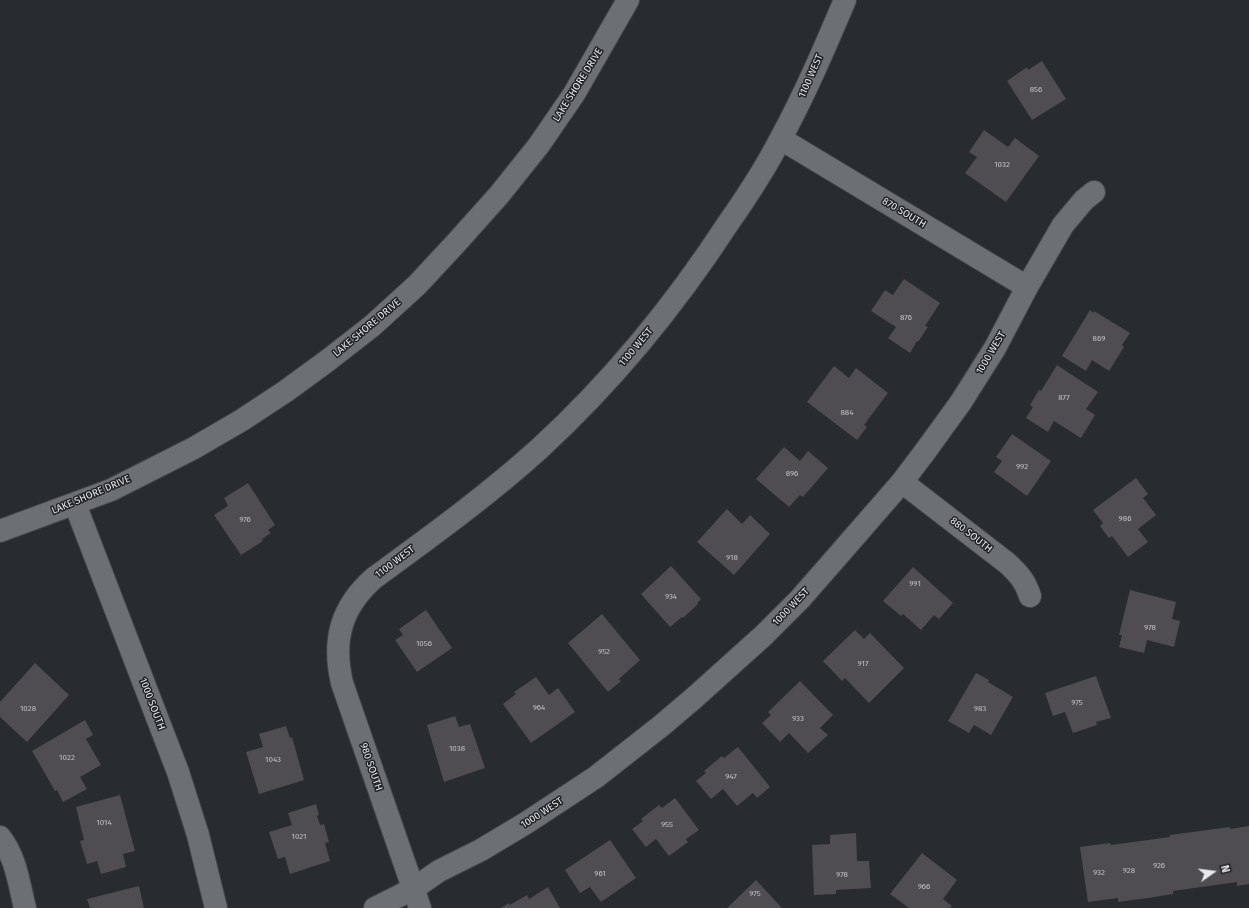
<!DOCTYPE html>
<html>
<head>
<meta charset="utf-8">
<style>
	body { margin:0 }
	#map { position:relative; width:1249px; height:908px; overflow:hidden; background:#282b2f; font-family:"Fira Sans",sans-serif }
	canvas { display:block }
	.north { position:absolute; left:1193px; top:852px; width:40px; height:40px; -webkit-text-stroke:3px #1f2125; paint-order:stroke; rotate:76deg; font-size:11px; font-weight:700; line-height:16px; text-align:center; color:#e6e8eb }
	.north::after { content:''; display:block; margin:auto; width:14px; height:18px; background:#e6e8eb; clip-path:polygon(50% 0,100% 100%,50% 72%,0 100%) }
</style>
</head>
<body>
<div id="map">
<canvas width="1249" height="908"></canvas>
<div class="north">N</div>
</div>
<script>
const context = document.querySelector('canvas').getContext('2d');
context.lineJoin = 'round';
function paint(path, color) {
  context.fillStyle = color;
  context.fill(path, 'evenodd');
}
function stroke(path, color, width, dash) {
  context.strokeStyle = color;
  context.lineWidth = width;
  context.lineCap = dash ? 'butt' : 'round';
  context.setLineDash(dash || []);
  context.stroke(path);
}
function label(font, color, halo, rows, align = 'center') {
  context.font = font + ' "Fira Sans",sans-serif';
  context.lineWidth = 3;
  context.setLineDash([]);
  context.textBaseline = 'middle';
  context.strokeStyle = halo;
  context.fillStyle = color;
  for (const [text, x, y, turn = 0] of rows) {
    context.save();
    context.translate(x, y);
    context.rotate((+turn || 0) * Math.PI / 180);
    context.textAlign = isNaN(turn) ? turn : align;
    if (halo) context.strokeText(text, 0, 0);
    context.fillText(text, 0, 0);
    context.restore();
  }
}
const building = new Path2D(`
	M 1042,61 L 1066,99 L 1032,120 L 1007,81 L 1027,67 L 1028,70 Z
	M 984,130 L 1008,147 L 1015,138 L 1039,156 L 1006,202 L 965,173 L 977,157 L 969,152 Z
	M 904,279 L 940,303 L 925,326 L 928,327 L 918,342 L 917,341 L 910,353 L 888,338 L 896,327 L 871,311 L 885,290 L 893,295 Z
	M 1090,310 L 1093,313 L 1094,311 L 1130,333 L 1122,345 L 1124,347 L 1109,371 L 1092,360 L 1086,371 L 1062,356 Z
	M 1057,365 L 1098,392 L 1086,409 L 1095,415 L 1081,438 L 1054,421 L 1048,432 L 1026,418 L 1033,407 L 1030,405 L 1039,390 L 1041,391 Z
	M 834,366 L 849,378 L 856,368 L 888,393 L 864,425 L 867,427 L 857,440 L 807,402 Z
	M 1012,434 L 1051,461 L 1027,496 L 994,472 L 1002,461 L 996,457 Z
	M 784,447 L 800,461 L 808,451 L 828,468 L 803,497 L 800,495 L 789,507 L 756,479 Z
	M 1136,478 L 1148,494 L 1143,498 L 1156,515 L 1138,529 L 1148,542 L 1128,557 L 1112,536 L 1109,538 L 1100,526 L 1103,523 L 1093,510 Z
	M 248,483 L 275,525 L 268,530 L 271,533 L 262,539 L 263,541 L 241,555 L 214,515 L 228,506 L 224,498 Z
	M 727,509 L 742,524 L 750,515 L 770,534 L 734,575 L 697,542 Z
	M 671,566 L 701,599 L 697,603 L 698,604 L 683,618 L 682,617 L 670,627 L 641,594 Z
	M 913,567 L 953,603 L 939,619 L 934,615 L 921,630 L 903,614 L 901,616 L 883,601 Z
	M 1130,590 L 1176,602 L 1172,619 L 1180,621 L 1174,647 L 1147,640 L 1144,653 L 1119,647 L 1122,635 L 1119,635 Z
	M 426,610 L 452,648 L 417,672 L 395,640 L 403,635 L 399,629 Z
	M 602,614 L 640,660 L 619,679 L 621,681 L 608,692 L 568,643 Z
	M 855,630 L 864,639 L 870,633 L 904,668 L 869,703 L 845,678 L 842,681 L 823,661 Z
	M 35,663 L 69,695 L 27,742 L 0,717 L 0,702 Z
	M 976,673 L 989,680 L 988,682 L 1013,697 L 991,735 L 974,725 L 969,733 L 948,721 Z
	M 1096,676 L 1111,718 L 1096,722 L 1097,725 L 1073,733 L 1065,712 L 1053,716 L 1045,693 Z
	M 536,677 L 549,695 L 558,688 L 575,712 L 531,743 L 503,704 L 516,694 L 514,692 Z
	M 800,681 L 833,715 L 820,728 L 828,735 L 808,753 L 789,733 L 780,742 L 762,723 L 771,715 L 768,712 Z
	M 455,716 L 459,727 L 470,724 L 485,768 L 444,782 L 427,725 Z
	M 85,720 L 93,735 L 86,739 L 101,765 L 80,777 L 87,789 L 63,802 L 57,790 L 55,791 L 32,751 Z
	M 286,726 L 290,738 L 292,737 L 304,780 L 259,794 L 246,752 L 263,747 L 259,734 Z
	M 738,747 L 770,787 L 757,798 L 753,793 L 737,806 L 723,789 L 711,799 L 696,781 L 706,773 L 704,771 L 722,756 L 724,758 Z
	M 120,795 L 135,851 L 123,854 L 126,867 L 101,874 L 97,861 L 87,864 L 80,841 L 84,840 L 76,807 Z
	M 675,798 L 699,830 L 686,839 L 688,842 L 669,856 L 656,839 L 646,847 L 632,829 L 643,821 L 641,819 L 659,805 L 662,808 Z
	M 316,804 L 319,815 L 317,816 L 320,825 L 324,824 L 329,842 L 325,843 L 330,861 L 290,874 L 285,857 L 278,859 L 269,832 L 292,825 L 288,813 Z
	M 1249,826 L 1249,884 L 1237,886 L 1237,882 L 1173,891 L 1173,894 L 1148,898 L 1118,902 L 1118,898 L 1088,902 L 1080,847 L 1110,843 L 1111,845 L 1170,837 L 1170,835 L 1230,827 L 1230,829 Z
	M 856,833 L 857,861 L 869,861 L 871,888 L 836,890 L 836,894 L 814,895 L 812,845 L 830,844 L 830,835 Z
	M 610,840 L 636,878 L 601,902 L 590,887 L 580,893 L 565,870 Z
	M 922,853 L 957,880 L 943,899 L 952,906 L 950,908 L 909,908 L 890,894 Z
	M 756,880 L 782,908 L 727,908 Z
	M 139,886 L 144,908 L 90,908 L 87,899 Z
	M 548,887 L 560,908 L 501,908 L 509,903 L 510,905 L 527,895 L 529,899 Z`);
const minor = new Path2D(`
	M 781,139 L 1027,287
	M 902,482 L 1007,563 C 1019,574 1025,581 1030,596
	M 75,504 L 178,772 L 198,835 L 216,908
	M 0,531 L 111,490 L 194,448 L 242,420 L 286,391 L 327,361 L 372,326 L 417,285 L 457,242 L 499,195 L 539,145 L 574,94 L 628,0
	M 0,837 C 16,857 19,884 25,908
	M 375,908 L 413,889 L 439,871 L 481,850 L 526,823 L 596,777 L 661,726 L 694,698 L 764,635 L 800,599 L 842,551 L 902,482 L 924,453 L 961,402 L 995,348 L 1027,287 L 1063,225 L 1084,200 L 1094,192
	M 420,908 L 342,683 C 332,640 341,607 374,578 C 430,537 487,496 539,449 C 612,382 675,305 729,222 C 748,195 766,167 781,138 C 805,94 825,47 845,0`);
const numberNames = [
	["856",1036,90],
	["1032",1002,165],
	["876",906,318],
	["869",1099,339],
	["877",1064,398],
	["884",847,413],
	["992",1022,467],
	["896",792,474],
	["986",1125,519],
	["976",245,520],
	["918",732,558],
	["991",915,584],
	["934",671,597],
	["978",1150,628],
	["1056",424,644],
	["952",604,652],
	["917",863,664],
	["975",1077,703],
	["964",539,708],
	["1028",28,709],
	["983",980,709],
	["933",798,719],
	["1038",457,749],
	["1022",67,758],
	["1043",273,760],
	["947",731,777],
	["1014",104,823],
	["955",667,825],
	["1021",299,837],
	["926",1159,866],
	["928",1129,871],
	["932",1099,873],
	["961",600,874],
	["978",842,875],
	["966",924,887],
	["975",755,894]
];
const streetNames = [
	["1100 WEST",811,76,-66],
	["LAKE SHORE DRIVE",578,85,-58],
	["870 SOUTH",904,213,31],
	["LAKE SHORE DRIVE",367,328,-40],
	["1100 WEST",636,347,-50],
	["1000 WEST",991,353,-59],
	["LAKE SHORE DRIVE",91,495,-23],
	["880 SOUTH",971,535,38],
	["1100 WEST",395,562,-37],
	["1000 WEST",791,607,-46],
	["1000 SOUTH",152,704,69],
	["980 SOUTH",371,767,71],
	["1000 WEST",542,813,-33]
];
paint(building, '#4f4d52');
stroke(minor, '#44474a', 24);
stroke(minor, '#6c7075', 22);
label('8px', '#c0c1c5', null, numberNames);
label('10px', '#e6e8eb', '#1f2125', streetNames);
</script>
</body>
</html>
